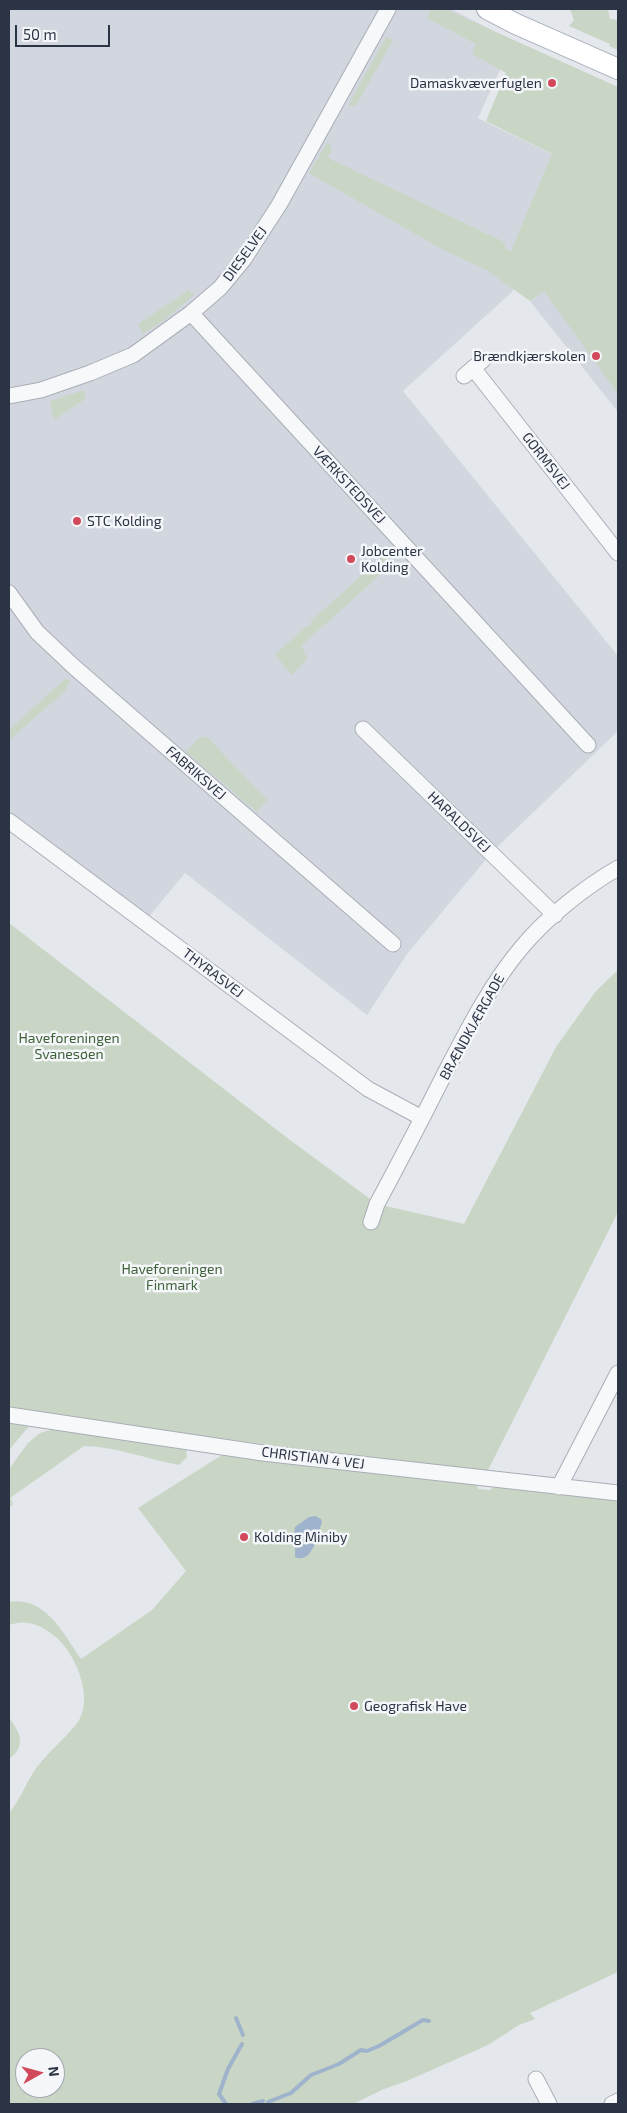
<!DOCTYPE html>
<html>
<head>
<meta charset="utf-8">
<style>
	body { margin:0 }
	#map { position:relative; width:627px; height:2113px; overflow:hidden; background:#e4e7ec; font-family:"Exo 2",sans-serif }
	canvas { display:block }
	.frame { position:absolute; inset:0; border:10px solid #2b3445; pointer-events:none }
	.north { position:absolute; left:15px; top:2048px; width:50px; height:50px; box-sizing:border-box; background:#f4f6f9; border:1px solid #a4a8b1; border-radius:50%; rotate:83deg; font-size:14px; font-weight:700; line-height:20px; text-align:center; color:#2b3445 }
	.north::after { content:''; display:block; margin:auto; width:18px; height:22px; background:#d1495b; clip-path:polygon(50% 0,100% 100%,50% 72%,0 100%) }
	.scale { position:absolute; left:15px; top:25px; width:95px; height:22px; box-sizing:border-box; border:2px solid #2b3445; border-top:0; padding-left:6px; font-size:15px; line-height:18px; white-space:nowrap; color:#2b3445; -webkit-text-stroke:4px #f4f6f9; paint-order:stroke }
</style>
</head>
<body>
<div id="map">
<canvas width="627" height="2113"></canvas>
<div class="frame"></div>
<div class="north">N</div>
<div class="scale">50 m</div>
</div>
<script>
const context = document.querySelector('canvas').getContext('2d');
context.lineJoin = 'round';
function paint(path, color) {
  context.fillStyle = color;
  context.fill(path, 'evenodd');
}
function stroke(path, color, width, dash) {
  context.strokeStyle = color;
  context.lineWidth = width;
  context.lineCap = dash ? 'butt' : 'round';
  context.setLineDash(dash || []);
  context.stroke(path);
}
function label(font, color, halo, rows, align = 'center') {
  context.font = font + ' "Exo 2",sans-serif';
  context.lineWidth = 5;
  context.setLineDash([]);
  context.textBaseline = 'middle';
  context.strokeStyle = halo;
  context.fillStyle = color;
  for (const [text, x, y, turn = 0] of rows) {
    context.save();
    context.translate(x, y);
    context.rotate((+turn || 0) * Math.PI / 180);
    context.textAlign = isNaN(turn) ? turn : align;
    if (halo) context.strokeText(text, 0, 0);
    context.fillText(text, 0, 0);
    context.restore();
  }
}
const built = new Path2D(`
	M 9,9 L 451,9 L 513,41 L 478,118 L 557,157 L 512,292 L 403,391 L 618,656 L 618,731 L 493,851 L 407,954 L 367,1015 L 185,873 L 147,919 L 9,816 Z
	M 618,234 L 618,412 L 530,301 Z`);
const green = new Path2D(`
	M 431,9 L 445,9 L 618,87 L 618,394 L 544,291 L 530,301 L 488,271 L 442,249 L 309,173 L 328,142 L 332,149 L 328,157 L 330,159 L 506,243 L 505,249 L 511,251 L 552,154 L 486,121 L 506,73 L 472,54 L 476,44 L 427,18 Z
	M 570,9 L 608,9 L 610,19 L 618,20 L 618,50 L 609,46 L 610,44 L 569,26 L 574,20 Z
	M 386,37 L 393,41 L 356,105 L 348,106 Z
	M 189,290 L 194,295 L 165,319 L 143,334 L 138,324 Z
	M 84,390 L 86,396 L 82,401 L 54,420 L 50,401 Z
	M 391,549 L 395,550 L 387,558 L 392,564 L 303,644 L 302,647 L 307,659 L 292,675 L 275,655 L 305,627 L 311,625 L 311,621 Z
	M 66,678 L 70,681 L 64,692 L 9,740 L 9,730 Z
	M 200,737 L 207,737 L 267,800 L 257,812 L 186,752 Z
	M 9,923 L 290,1140 L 377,1204 L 464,1224 L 556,1047 L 596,991 L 618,970 L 618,1212 L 486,1474 L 9,1410 Z
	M 9,1420 L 31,1424 L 9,1450 Z
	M 57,1428 L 186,1448 L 187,1457 L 179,1465 C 147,1459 117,1447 84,1446 L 10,1498 L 13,1504 L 9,1508 L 9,1469 L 28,1443 L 40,1433 Z
	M 225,1453 L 477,1485 L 478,1489 L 490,1490 L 495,1486 L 618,1501 L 618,1972 L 530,2013 L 535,2019 L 519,2025 L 488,2045 L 407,2081 L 384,2089 L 353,2104 L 9,2104 L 9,1813 C 21,1799 26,1782 37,1767 C 49,1751 66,1738 78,1722 C 94,1698 76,1655 57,1638 C 43,1626 28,1618 9,1625 L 9,1602 C 45,1596 63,1633 81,1659 L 152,1610 L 186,1571 L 138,1508 ZM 25,2058 L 55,2058 L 55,2088 L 25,2088 Z
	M 9,1718 C 21,1733 26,1747 9,1759 Z`);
const water = new Path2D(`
	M 315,1516 L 321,1519 L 322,1522 C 318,1533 313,1565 295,1557 C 296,1547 293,1537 295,1527 L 309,1517 Z`);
const stream = new Path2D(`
	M 236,2018 L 243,2035
	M 268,2102 L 291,2093 L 311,2075 L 339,2064 L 361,2050 L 367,2051 L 379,2046 L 423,2020 L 429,2021
	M 226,2104 L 219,2094 L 228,2069 L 242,2044
	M 252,2104 L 263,2101`);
const minor = new Path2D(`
	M 191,313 L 588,745
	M 473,368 L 618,553
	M 464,376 L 483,360
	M 9,396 L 41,390 L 90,373 L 133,355 L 191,313 L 220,288 L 244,259 L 279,205 L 388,9
	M 9,593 L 37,632 L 73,666 L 393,944
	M 363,729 L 555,915
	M 9,821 L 368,1089 L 422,1118
	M 371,1222 L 377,1204 C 400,1161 423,1117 445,1073 C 468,1029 490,985 522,947 C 547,917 585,887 618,868
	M 9,1415 L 263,1453 L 618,1493
	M 559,1487 L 618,1373
	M 536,2079 L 549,2104
	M 612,2104 L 618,2101`);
const major = new Path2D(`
	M 487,9 L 516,24 L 618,69`);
const markers = [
	[552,83,5,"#d1495b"],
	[596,356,5,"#d1495b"],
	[77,521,5,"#d1495b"],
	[351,559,5,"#d1495b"],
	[244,1537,5,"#d1495b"],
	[354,1706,5,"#d1495b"]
];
const poiNames = [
	["Damaskvæverfuglen",542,83,"right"],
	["Brændkjærskolen",586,356,"right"],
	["STC Kolding",87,521],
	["Jobcenter",361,551],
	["Kolding",361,567],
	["Kolding Miniby",254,1537],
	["Geografisk Have",364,1706]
];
const streetNames = [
	["DIESELVEJ",245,254,-54],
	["GORMSVEJ",546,461,52],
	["VÆRKSTEDSVEJ",349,485,47],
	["FABRIKSVEJ",196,773,41],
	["HARALDSVEJ",459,822,44],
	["THYRASVEJ",213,973,37],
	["BRÆNDKJÆRGADE",472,1027,-61],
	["CHRISTIAN 4 VEJ",313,1458,7]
];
const parkNames = [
	["Haveforeningen",69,1038],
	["Svanesøen",69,1054],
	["Haveforeningen",172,1269],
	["Finmark",172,1285]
];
paint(built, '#d2d6de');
paint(green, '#c9d6c5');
paint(water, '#9fb4cc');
stroke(stream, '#9fb4cc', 4);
stroke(minor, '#a9aeb7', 17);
stroke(major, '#a3abb8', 22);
stroke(minor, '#f7f8fa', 15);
stroke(major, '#fff', 20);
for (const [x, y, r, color] of markers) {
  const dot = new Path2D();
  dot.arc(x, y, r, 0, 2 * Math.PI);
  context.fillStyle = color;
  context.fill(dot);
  stroke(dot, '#f4f6f9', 2);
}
label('14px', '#2b3445', '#f4f6f9', poiNames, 'left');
label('14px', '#2b3445', '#f4f6f9', streetNames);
label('14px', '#3f6138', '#f4f6f9', parkNames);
</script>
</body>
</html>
